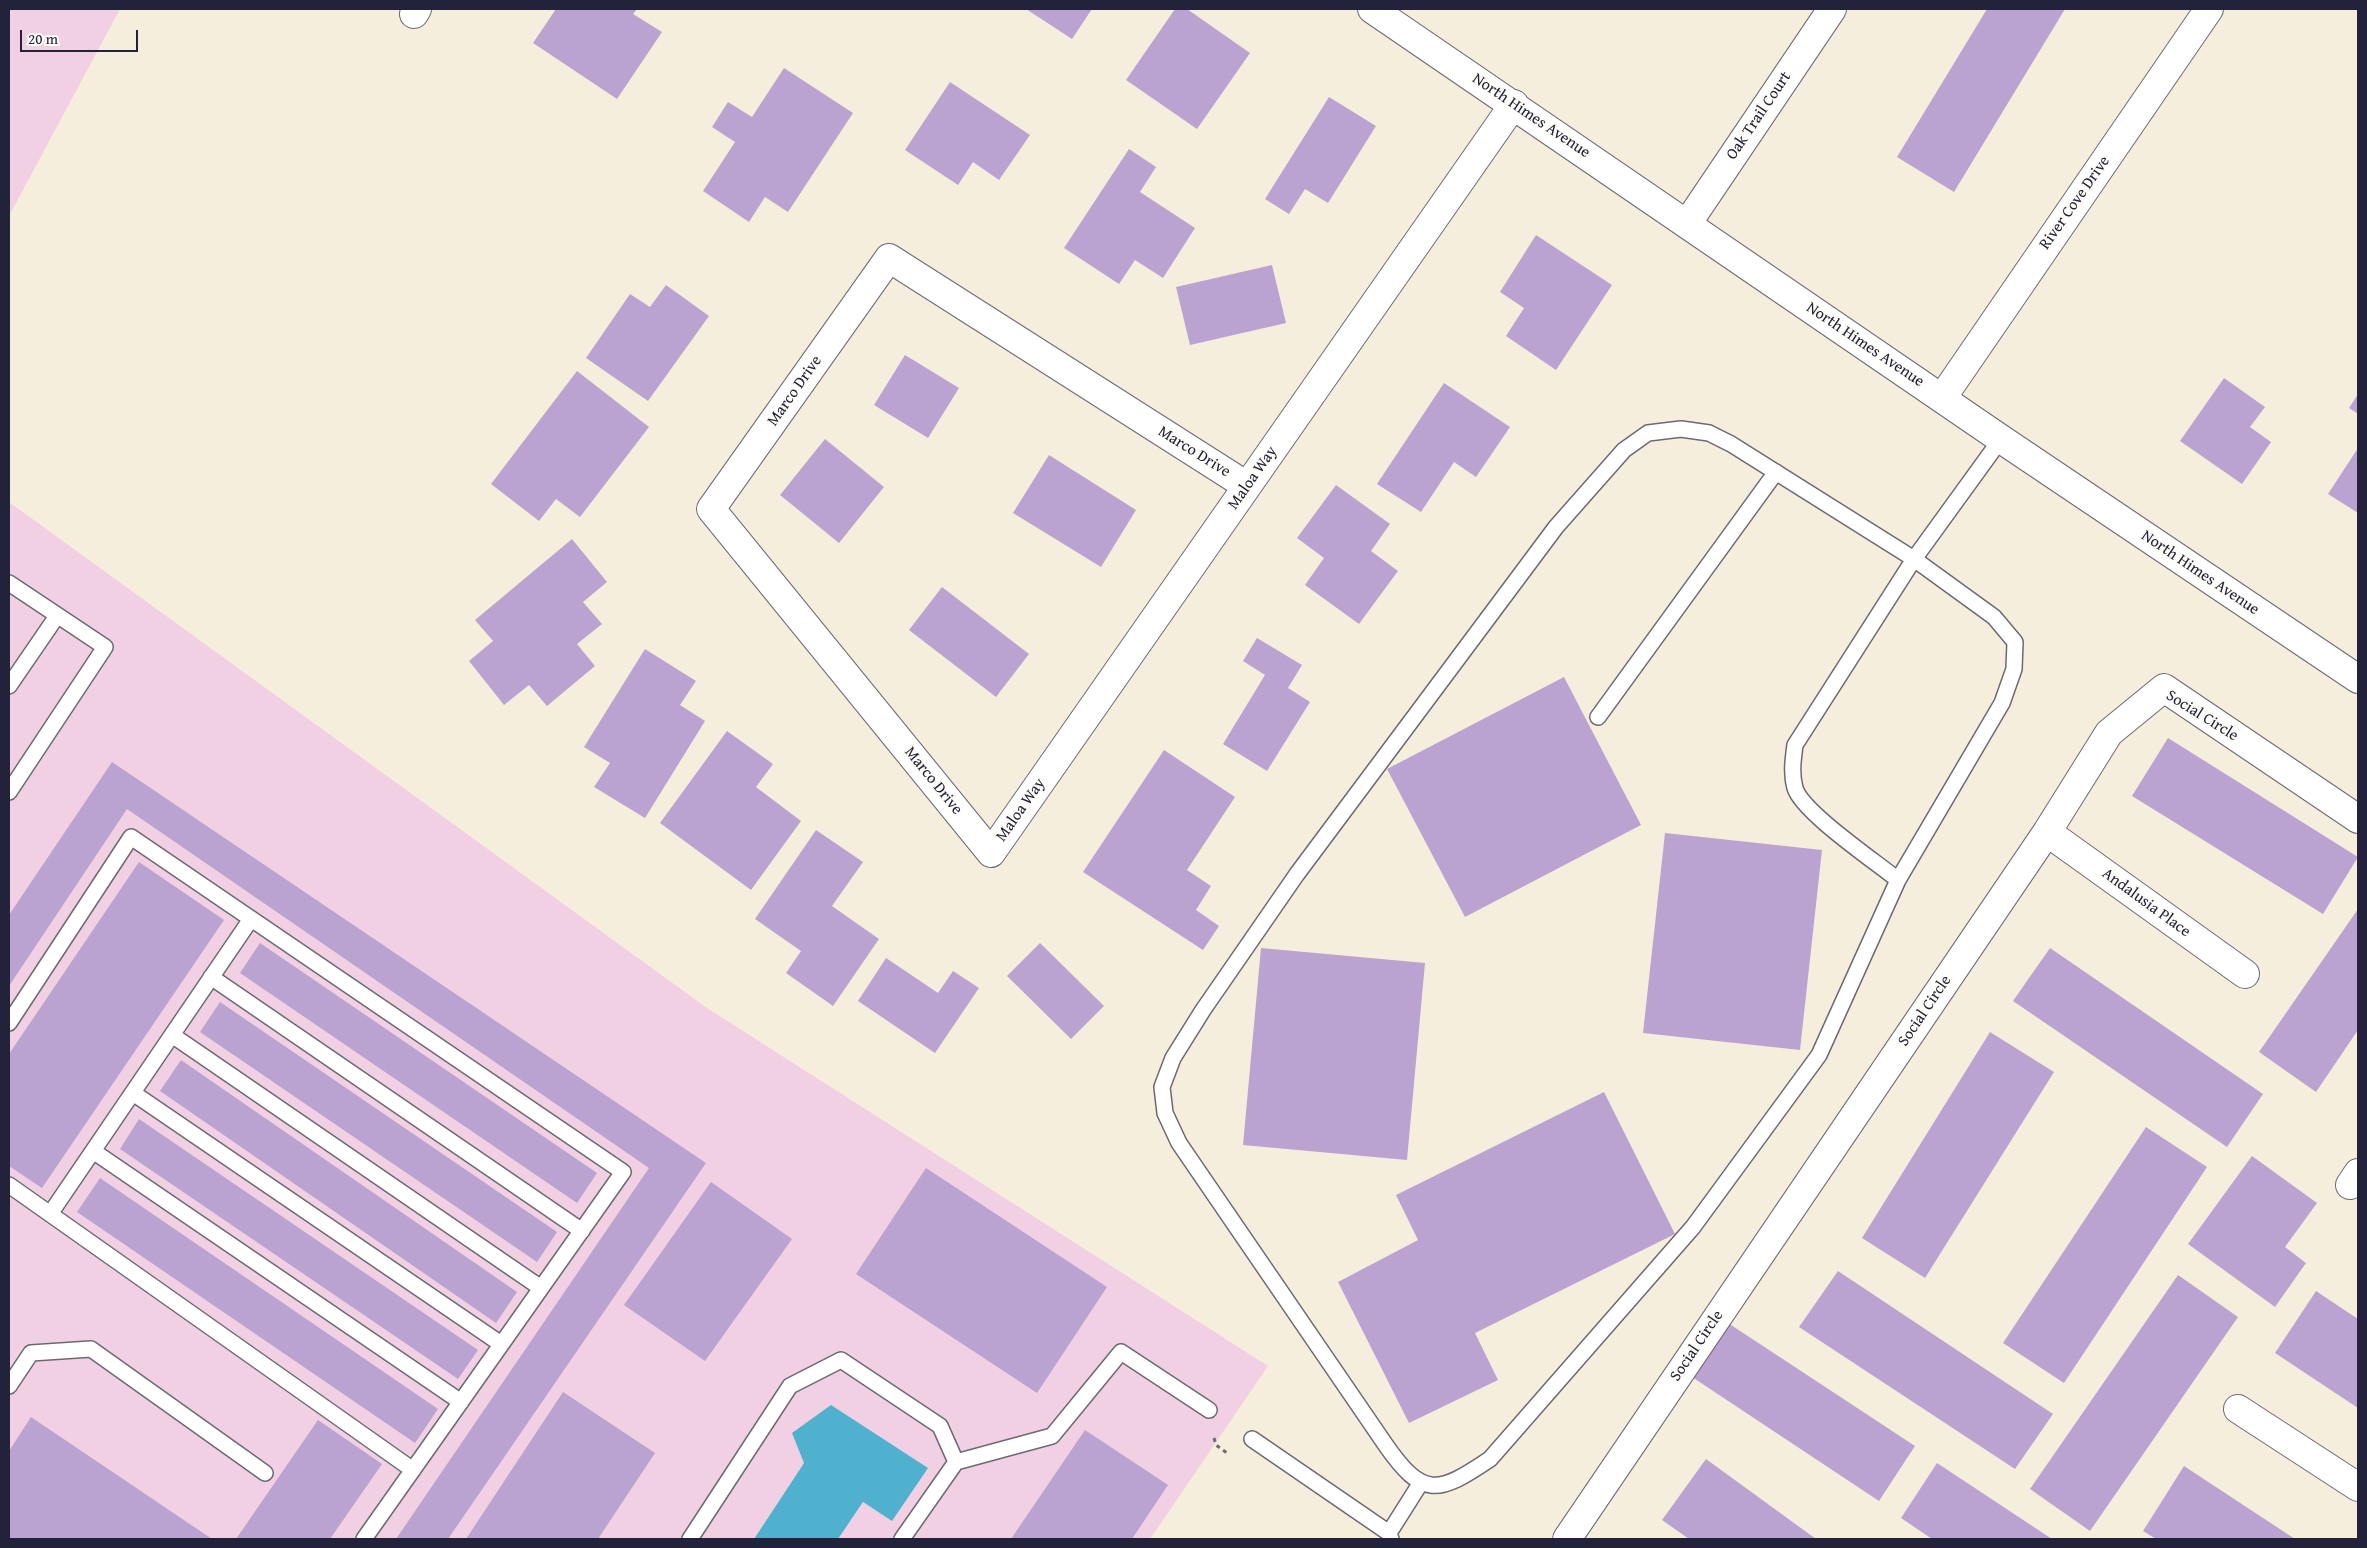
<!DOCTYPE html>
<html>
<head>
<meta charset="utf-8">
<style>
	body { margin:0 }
	#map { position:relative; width:2367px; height:1548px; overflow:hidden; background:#f6eedc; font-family:"Gentium Book Plus",serif }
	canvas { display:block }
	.frame { position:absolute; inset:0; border:10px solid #22223b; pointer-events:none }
	.scale { position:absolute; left:20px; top:30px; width:118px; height:22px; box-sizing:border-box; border:2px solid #22223b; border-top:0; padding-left:6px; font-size:15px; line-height:18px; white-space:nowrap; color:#22223b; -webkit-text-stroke:4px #fdfcf7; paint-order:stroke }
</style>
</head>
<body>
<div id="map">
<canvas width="2367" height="1548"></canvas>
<div class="frame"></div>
<div class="scale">20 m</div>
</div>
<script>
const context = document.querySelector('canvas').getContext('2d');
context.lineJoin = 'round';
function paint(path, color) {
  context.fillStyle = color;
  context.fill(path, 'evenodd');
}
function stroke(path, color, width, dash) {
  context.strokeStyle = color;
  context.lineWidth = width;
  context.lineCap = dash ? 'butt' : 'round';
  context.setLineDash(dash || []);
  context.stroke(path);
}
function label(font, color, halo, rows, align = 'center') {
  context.font = font + ' "Gentium Book Plus",serif';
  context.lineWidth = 4;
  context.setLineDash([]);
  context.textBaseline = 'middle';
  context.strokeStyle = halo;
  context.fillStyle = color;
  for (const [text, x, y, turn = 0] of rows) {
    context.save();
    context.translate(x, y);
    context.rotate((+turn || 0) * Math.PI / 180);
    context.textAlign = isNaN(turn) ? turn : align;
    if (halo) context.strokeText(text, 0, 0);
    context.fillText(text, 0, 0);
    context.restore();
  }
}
const built = new Path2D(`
	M 9,9 L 120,9 L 9,216 Z
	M 9,502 L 707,1008 L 1268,1366 L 1150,1539 L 838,1539 L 863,1502 L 893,1521 L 804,1463 L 754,1539 L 9,1539 Z`);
const water = new Path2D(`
	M 831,1405 L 928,1468 L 892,1521 L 863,1502 L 838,1539 L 754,1539 L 804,1463 L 792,1433 Z`);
const building = new Path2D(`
	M 556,9 L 637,9 L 633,14 L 662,32 L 617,99 L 533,43 Z
	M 1026,9 L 1092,9 L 1072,39 Z
	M 1175,9 L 1187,9 L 1250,53 L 1197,129 L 1126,80 Z
	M 1987,9 L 2065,9 L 1954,192 L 1897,157 Z
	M 784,68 L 853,113 L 788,212 L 765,197 L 749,222 L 703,191 L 735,142 L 712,127 L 728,102 L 752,117 Z
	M 950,82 L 1030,135 L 999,180 L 973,162 L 958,185 L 905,150 Z
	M 1329,97 L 1376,126 L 1328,203 L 1305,189 L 1289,214 L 1265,199 Z
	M 1129,149 L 1156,167 L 1140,192 L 1195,228 L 1163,278 L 1135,260 L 1119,284 L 1064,248 Z
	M 1536,235 L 1612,285 L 1556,370 L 1506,336 L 1524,308 L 1500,292 Z
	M 1272,265 L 1286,323 L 1190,345 L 1176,287 Z
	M 666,285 L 709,316 L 648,401 L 586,358 L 630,294 L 650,307 Z
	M 905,355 L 959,388 L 928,438 L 874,405 Z
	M 577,371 L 649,427 L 580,517 L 556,499 L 539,521 L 491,484 Z
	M 2224,378 L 2265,407 L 2250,427 L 2271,442 L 2242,484 L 2180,441 Z
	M 1444,383 L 1510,427 L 1476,477 L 1454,462 L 1421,512 L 1377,484 Z
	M 2358,394 L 2358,414 L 2349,408 Z
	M 825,439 L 884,487 L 839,543 L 780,495 Z
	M 2358,448 L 2358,513 L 2328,494 Z
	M 1049,455 L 1136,510 L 1101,567 L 1013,513 Z
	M 1336,485 L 1390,524 L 1371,551 L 1398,571 L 1359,624 L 1305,585 L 1324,558 L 1297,538 Z
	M 572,539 L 607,582 L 583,602 L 602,624 L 577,644 L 595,666 L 547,706 L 529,685 L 504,705 L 469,661 L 493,641 L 475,620 Z
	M 942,587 L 1029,654 L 996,697 L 909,630 Z
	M 1257,638 L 1302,665 L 1288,688 L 1310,702 L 1267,771 L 1223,744 L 1265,675 L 1243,661 Z
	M 645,649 L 696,681 L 680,705 L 705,721 L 645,818 L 594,787 L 610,763 L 584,747 Z
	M 1564,677 L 1641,825 L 1465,917 L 1387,769 Z
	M 727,731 L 773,764 L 756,787 L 801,821 L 751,890 L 660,823 Z
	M 2168,738 L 2358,857 L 2323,914 L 2132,796 Z
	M 1164,750 L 1235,797 L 1187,870 L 1211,886 L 1196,910 L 1219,926 L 1203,950 L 1083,872 Z
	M 112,762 L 706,1163 L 448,1539 L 396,1539 L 649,1168 L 127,809 L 9,986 L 9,915 Z
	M 816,830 L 863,862 L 832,906 L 879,939 L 833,1006 L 786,973 L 801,951 L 755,919 Z
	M 1665,833 L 1822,850 L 1800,1050 L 1643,1033 Z
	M 139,862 L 224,920 L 42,1188 L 9,1166 L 9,1054 Z
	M 2358,909 L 2358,1030 L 2316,1092 L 2259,1052 Z
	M 260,943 L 597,1173 L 577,1203 L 240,973 Z
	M 1040,943 L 1104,1006 L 1071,1039 L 1007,976 Z
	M 1261,948 L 1425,963 L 1407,1160 L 1243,1145 Z
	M 2050,948 L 2263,1094 L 2227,1147 L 2013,1001 Z
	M 886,958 L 938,993 L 953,971 L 979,988 L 935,1053 L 858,1001 Z
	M 220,1002 L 557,1232 L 537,1262 L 200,1032 Z
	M 1990,1032 L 2054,1072 L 1925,1278 L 1862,1238 Z
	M 181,1060 L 517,1292 L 496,1323 L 160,1091 Z
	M 1604,1092 L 1675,1234 L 1475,1333 L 1498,1380 L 1409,1423 L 1338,1282 L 1418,1240 L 1396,1195 Z
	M 139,1119 L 478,1350 L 458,1379 L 120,1149 Z
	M 2146,1127 L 2207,1167 L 2064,1383 L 2003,1343 Z
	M 2252,1156 L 2317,1203 L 2285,1247 L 2306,1263 L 2275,1307 L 2188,1244 Z
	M 926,1168 L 1107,1287 L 1037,1393 L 856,1274 Z
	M 100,1178 L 438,1409 L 415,1443 L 77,1212 Z
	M 711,1182 L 792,1239 L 705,1361 L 624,1305 Z
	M 1838,1271 L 2053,1414 L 2015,1469 L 1799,1327 Z
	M 2178,1275 L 2238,1317 L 2090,1531 L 2030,1489 Z
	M 2316,1291 L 2358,1319 L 2358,1408 L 2275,1353 Z
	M 1728,1323 L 1915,1446 L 1879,1501 L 1692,1377 Z
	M 563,1392 L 655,1453 L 598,1539 L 466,1539 Z
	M 31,1417 L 212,1539 L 9,1539 L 9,1451 Z
	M 318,1420 L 382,1464 L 330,1539 L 236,1539 Z
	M 1085,1430 L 1168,1485 L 1132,1539 L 1011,1539 Z
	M 1706,1459 L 1816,1539 L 1689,1539 L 1662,1520 Z
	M 1937,1463 L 2052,1539 L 1932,1539 L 1901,1518 Z
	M 2184,1466 L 2295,1539 L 2156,1539 L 2143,1531 Z`);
const path = new Path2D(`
	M 1214,1438 L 1216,1445 L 1227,1453`);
const lane = new Path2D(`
	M 9,583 L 105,647 L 9,792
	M 9,686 L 57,616
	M 1598,717 L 1776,472
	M 1898,880 C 1876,862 1802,812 1795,788 C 1791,774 1793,760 1795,745 L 1914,559 L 1994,617 L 2015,642 L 2014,669 L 2002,703 L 1898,880 L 1819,1055 L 1693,1227 L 1490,1459 C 1438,1494 1423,1499 1385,1444 L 1179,1143 L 1165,1113 L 1162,1087 L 1173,1058 L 1203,1010 L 1297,874 L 1556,527 L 1624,450 L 1648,433 L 1681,429 L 1709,433 L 1731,444 L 1914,559 L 2001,439
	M 211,977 L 582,1231
	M 9,1023 L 131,837 L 623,1172 L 364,1539
	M 172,1035 L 541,1288
	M 133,1093 L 501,1344
	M 93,1151 L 461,1402
	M 9,1185 L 413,1470
	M 50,1214 L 251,919
	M 9,1386 L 31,1353 L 91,1349 L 265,1473
	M 1252,1439 L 1389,1533 L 1391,1539
	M 956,1462 L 1052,1436 L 1121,1352 L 1209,1410
	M 1389,1533 L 1420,1484
	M 690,1539 L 790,1386 L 841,1360 L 940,1426 L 956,1462 L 902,1539`);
const street = new Path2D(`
	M 414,14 L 417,9
	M 1687,224 L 1832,9
	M 1942,398 L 2209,9
	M 1247,486 L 889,258 L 711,509 L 991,853 L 1514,104
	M 2047,832 L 2245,974
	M 2350,1185 L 2358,1173
	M 2238,1409 L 2358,1487
	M 1567,1539 L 2047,832 L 2109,733 L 2164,688 L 2358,819`);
const secondary = new Path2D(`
	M 1372,9 L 2001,439 L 2358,679`);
const streetNames = [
	["North Himes Avenue",1531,116,34],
	["Oak Trail Court",1759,116,-56],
	["River Cove Drive",2075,203,-55],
	["North Himes Avenue",1865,345,34],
	["Marco Drive",795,391,-55],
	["Marco Drive",1194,452,32],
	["Maloa Way",1253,478,-55],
	["North Himes Avenue",2200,573,34],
	["Social Circle",2202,716,32],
	["Marco Drive",933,781,51],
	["Maloa Way",1021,810,-55],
	["Andalusia Place",2146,903,36],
	["Social Circle",1925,1011,-56],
	["Social Circle",1697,1346,-56]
];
paint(built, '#f1d0e3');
paint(water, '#4fb1ce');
paint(building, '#bba3d1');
stroke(lane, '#6c6973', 18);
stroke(street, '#6c6973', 30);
stroke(secondary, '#6c6973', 30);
stroke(path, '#6c6973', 3, [4, 4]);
stroke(lane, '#fff', 15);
stroke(street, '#fff', 28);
stroke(secondary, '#fff', 28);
label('16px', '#22223b', '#fdfcf7', streetNames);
</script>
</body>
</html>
